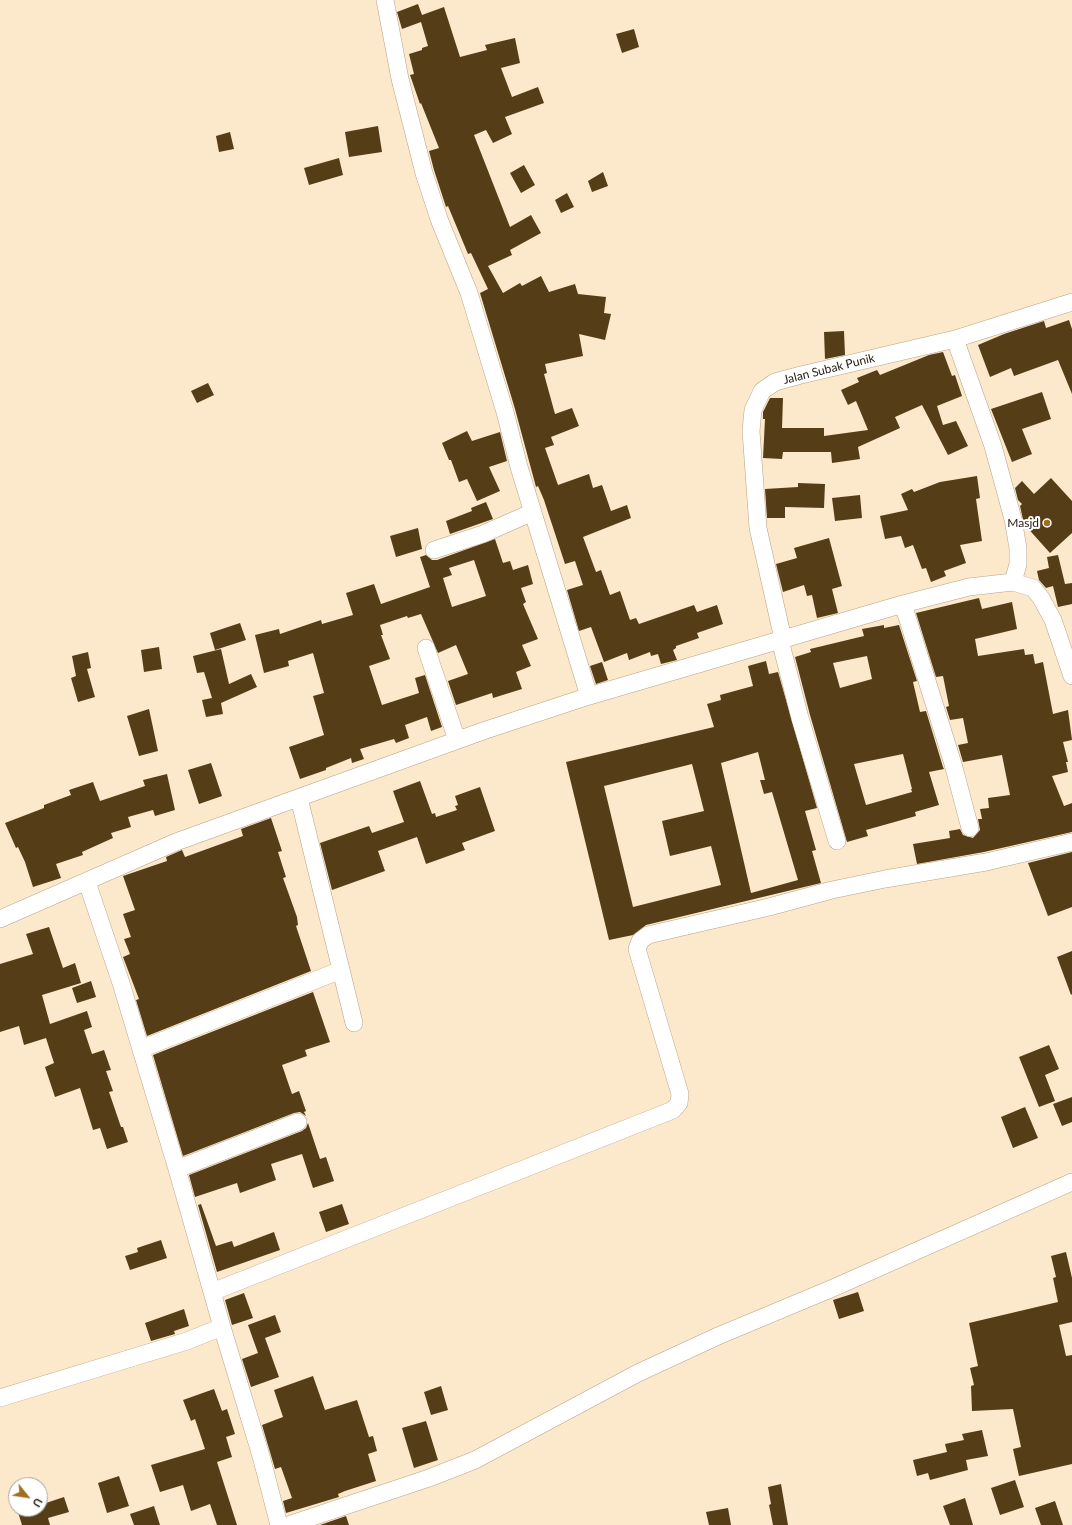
<!DOCTYPE html>
<html>
<head>
<meta charset="utf-8">
<style>
	body { margin:0 }
	#map { position:relative; width:1072px; height:1525px; overflow:hidden; background:#fce8ca; font-family:Lato,sans-serif }
	canvas { display:block }
	.north { position:absolute; left:8px; top:1477px; width:40px; height:40px; box-sizing:border-box; background:#fff; border:1px solid #a6a39f; border-radius:50%; rotate:120deg; font-size:11px; font-weight:700; line-height:16px; text-align:center; color:#211a0f }
	.north::after { content:''; display:block; margin:auto; width:14px; height:18px; background:#9c7020; clip-path:polygon(50% 0,100% 100%,50% 72%,0 100%) }
</style>
</head>
<body>
<div id="map">
<canvas width="1072" height="1525"></canvas>
<div class="north">U</div>
</div>
<script>
const context = document.querySelector('canvas').getContext('2d');
context.lineJoin = 'round';
function paint(path, color) {
  context.fillStyle = color;
  context.fill(path, 'evenodd');
}
function stroke(path, color, width, dash) {
  context.strokeStyle = color;
  context.lineWidth = width;
  context.lineCap = dash ? 'butt' : 'round';
  context.setLineDash(dash || []);
  context.stroke(path);
}
function label(font, color, halo, rows, align = 'center') {
  context.font = font + ' Lato,sans-serif';
  context.lineWidth = 4;
  context.setLineDash([]);
  context.textBaseline = 'middle';
  context.strokeStyle = halo;
  context.fillStyle = color;
  for (const [text, x, y, turn = 0] of rows) {
    context.save();
    context.translate(x, y);
    context.rotate((+turn || 0) * Math.PI / 180);
    context.textAlign = isNaN(turn) ? turn : align;
    if (halo) context.strokeText(text, 0, 0);
    context.fillText(text, 0, 0);
    context.restore();
  }
}
const building = new Path2D(`
	M 418,4 L 422,15 L 444,7 L 460,57 L 487,50 L 485,45 L 515,38 L 520,63 L 501,68 L 512,97 L 538,87 L 544,103 L 505,117 L 512,134 L 493,143 L 486,130 L 474,135 L 510,227 L 531,215 L 541,233 L 510,250 L 512,255 L 488,266 L 503,293 L 520,283 L 522,286 L 541,276 L 549,292 L 575,284 L 578,294 L 606,297 L 604,313 L 611,314 L 605,340 L 579,334 L 583,356 L 545,364 L 547,373 L 544,374 L 555,414 L 572,408 L 579,426 L 551,437 L 554,445 L 545,448 L 558,485 L 589,474 L 593,488 L 602,485 L 611,511 L 627,505 L 631,518 L 583,537 L 596,572 L 601,570 L 610,595 L 620,591 L 630,620 L 636,618 L 639,624 L 694,605 L 697,612 L 717,605 L 723,624 L 697,633 L 699,638 L 676,646 L 676,648 L 673,650 L 677,660 L 661,664 L 658,654 L 651,656 L 650,652 L 629,660 L 627,653 L 604,662 L 591,627 L 579,631 L 567,590 L 583,585 L 575,561 L 565,564 L 544,500 L 538,486 L 536,487 L 515,409 L 480,293 L 488,289 L 471,253 L 468,254 L 448,206 L 446,207 L 434,170 L 429,151 L 439,148 L 421,103 L 420,104 L 410,75 L 414,74 L 409,54 L 422,50 L 422,48 L 428,46 L 421,22 L 402,29 L 397,12 Z
	M 634,29 L 639,47 L 622,53 L 616,34 Z
	M 378,126 L 382,152 L 349,157 L 345,132 Z
	M 230,132 L 234,149 L 219,152 L 216,136 Z
	M 339,158 L 343,175 L 309,185 L 304,168 Z
	M 524,165 L 535,185 L 521,193 L 510,173 Z
	M 603,172 L 608,186 L 592,192 L 588,181 Z
	M 567,193 L 574,207 L 561,213 L 555,200 Z
	M 1069,320 L 1072,329 L 1072,394 L 1058,360 L 1014,376 L 1011,368 L 990,377 L 978,345 L 1004,334 L 1044,321 L 1046,328 Z
	M 844,331 L 845,355 L 825,359 L 824,332 Z
	M 943,352 L 952,376 L 955,375 L 962,396 L 937,406 L 943,425 L 956,421 L 968,446 L 948,455 L 922,405 L 895,417 L 900,428 L 858,447 L 860,459 L 832,463 L 831,452 L 783,452 L 782,459 L 763,458 L 765,419 L 763,419 L 763,412 L 770,398 L 783,398 L 782,428 L 824,428 L 824,436 L 868,430 L 856,401 L 848,405 L 841,390 L 859,382 L 857,378 L 877,370 L 880,375 L 929,355 Z
	M 208,383 L 214,395 L 197,403 L 191,391 Z
	M 1042,392 L 1051,419 L 1022,429 L 1032,454 L 1012,462 L 991,409 Z
	M 467,431 L 472,441 L 500,432 L 507,461 L 489,467 L 500,491 L 477,501 L 467,479 L 459,482 L 451,460 L 449,460 L 442,443 Z
	M 977,476 L 980,498 L 976,499 L 982,541 L 960,545 L 966,563 L 944,571 L 946,576 L 931,582 L 926,568 L 922,569 L 913,545 L 905,548 L 901,536 L 885,539 L 880,516 L 908,510 L 901,494 L 912,489 L 914,492 L 940,482 Z
	M 1051,478 L 1072,501 L 1072,533 L 1050,553 L 1024,524 L 1020,506 L 1022,504 L 1018,500 L 1015,488 L 1022,481 L 1034,494 Z
	M 798,483 L 825,484 L 824,508 L 785,507 L 785,518 L 767,518 L 765,489 L 798,487 Z
	M 860,495 L 862,518 L 835,521 L 832,498 Z
	M 486,502 L 493,519 L 450,534 L 446,521 L 472,511 L 471,508 Z
	M 418,528 L 422,549 L 396,557 L 390,536 Z
	M 829,538 L 842,586 L 832,589 L 838,613 L 817,618 L 812,595 L 807,596 L 804,585 L 783,592 L 776,564 L 797,558 L 794,548 Z
	M 495,539 L 503,563 L 510,561 L 513,570 L 528,565 L 533,584 L 521,588 L 526,602 L 523,604 L 538,639 L 522,645 L 531,666 L 516,672 L 522,689 L 493,698 L 492,693 L 456,705 L 448,681 L 468,674 L 456,645 L 438,653 L 421,614 L 408,618 L 407,616 L 380,625 L 383,635 L 381,635 L 390,659 L 369,666 L 382,705 L 419,693 L 415,678 L 425,675 L 442,727 L 431,731 L 427,717 L 405,725 L 409,738 L 396,743 L 394,739 L 360,749 L 364,759 L 352,763 L 351,758 L 326,768 L 326,770 L 300,779 L 289,747 L 324,735 L 313,696 L 324,693 L 313,653 L 288,661 L 289,666 L 264,673 L 255,635 L 279,629 L 280,634 L 321,620 L 322,624 L 353,615 L 346,593 L 374,584 L 381,604 L 430,587 L 420,557 L 426,555 L 432,560 L 437,560 ZM 474,560 L 486,596 L 452,607 L 443,578 L 452,575 L 449,568 Z
	M 1058,555 L 1065,584 L 1072,583 L 1072,604 L 1058,607 L 1053,586 L 1046,588 L 1039,580 L 1037,571 L 1049,568 L 1047,557 Z
	M 979,598 L 982,609 L 1012,602 L 1017,629 L 975,639 L 978,656 L 1024,649 L 1025,655 L 1033,654 L 1035,664 L 1043,662 L 1053,714 L 1068,710 L 1072,740 L 1063,742 L 1068,762 L 1066,762 L 1068,772 L 1052,776 L 1064,806 L 1072,803 L 1072,832 L 984,852 L 917,864 L 913,844 L 950,838 L 949,831 L 960,829 L 963,835 L 973,838 L 980,830 L 978,819 L 982,819 L 980,809 L 989,808 L 988,798 L 1010,795 L 1002,755 L 963,762 L 958,745 L 968,743 L 963,718 L 950,720 L 946,707 L 949,706 L 943,676 L 936,677 L 916,613 Z
	M 240,623 L 246,640 L 215,650 L 210,633 Z
	M 884,625 L 884,628 L 899,625 L 917,681 L 913,682 L 920,712 L 926,711 L 943,767 L 944,769 L 929,772 L 939,805 L 915,812 L 916,816 L 866,830 L 868,836 L 847,842 L 810,715 L 795,657 L 811,652 L 810,649 L 864,636 L 862,629 ZM 867,656 L 872,679 L 840,688 L 833,663 ZM 903,754 L 912,789 L 911,789 L 912,792 L 866,805 L 854,764 Z
	M 159,647 L 162,669 L 144,672 L 141,650 Z
	M 221,649 L 229,684 L 251,674 L 257,687 L 221,703 L 223,714 L 206,717 L 202,700 L 212,698 L 204,672 L 197,673 L 193,656 Z
	M 88,652 L 91,668 L 87,669 L 95,697 L 78,702 L 71,678 L 76,676 L 72,656 Z
	M 766,661 L 769,674 L 778,672 L 817,808 L 805,811 L 816,850 L 812,851 L 821,883 L 646,925 L 633,935 L 609,940 L 566,762 L 714,727 L 707,704 L 721,700 L 720,695 L 753,686 L 748,666 ZM 758,752 L 765,780 L 760,780 L 764,794 L 772,792 L 798,880 L 751,893 L 721,763 ZM 692,764 L 704,811 L 662,821 L 670,856 L 711,846 L 721,885 L 633,907 L 604,786 Z
	M 602,662 L 608,680 L 596,684 L 590,666 Z
	M 149,709 L 158,751 L 139,756 L 127,716 Z
	M 211,763 L 222,796 L 199,804 L 188,770 Z
	M 167,774 L 175,810 L 155,816 L 153,810 L 128,817 L 131,827 L 111,833 L 113,838 L 82,852 L 83,855 L 56,864 L 61,878 L 33,887 L 25,862 L 18,847 L 16,848 L 5,823 L 44,808 L 44,805 L 71,795 L 69,790 L 93,782 L 100,801 L 145,786 L 143,780 Z
	M 420,781 L 432,814 L 435,813 L 436,817 L 457,810 L 455,806 L 458,805 L 455,796 L 480,787 L 495,831 L 462,843 L 465,850 L 426,864 L 417,837 L 378,851 L 385,871 L 332,890 L 320,843 L 369,826 L 372,833 L 404,822 L 393,791 Z
	M 271,818 L 282,851 L 278,852 L 286,877 L 283,878 L 297,917 L 298,925 L 296,926 L 311,971 L 147,1036 L 136,1000 L 139,999 L 123,957 L 130,954 L 124,939 L 131,937 L 123,914 L 135,910 L 123,876 L 167,861 L 166,857 L 182,850 L 185,857 L 243,836 L 241,829 Z
	M 1072,852 L 1072,907 L 1048,916 L 1028,863 Z
	M 49,927 L 63,968 L 75,963 L 81,983 L 42,995 L 50,1024 L 87,1011 L 92,1027 L 84,1030 L 92,1054 L 104,1050 L 111,1070 L 106,1071 L 113,1091 L 109,1092 L 121,1127 L 123,1127 L 128,1142 L 107,1149 L 100,1128 L 93,1130 L 80,1088 L 55,1097 L 45,1067 L 54,1063 L 46,1038 L 24,1045 L 19,1026 L 0,1032 L 0,964 L 33,954 L 26,934 Z
	M 1072,951 L 1072,994 L 1071,995 L 1057,957 Z
	M 91,981 L 96,997 L 77,1003 L 72,988 Z
	M 313,992 L 330,1042 L 305,1050 L 307,1056 L 282,1065 L 292,1094 L 299,1091 L 306,1111 L 304,1112 L 306,1116 L 300,1112 L 294,1113 L 183,1156 L 153,1055 Z
	M 1049,1045 L 1059,1069 L 1045,1075 L 1055,1101 L 1039,1107 L 1019,1057 Z
	M 1072,1097 L 1072,1122 L 1062,1126 L 1053,1104 Z
	M 1025,1107 L 1038,1138 L 1013,1148 L 1001,1117 Z
	M 308,1123 L 320,1159 L 326,1157 L 334,1181 L 313,1188 L 302,1154 L 271,1164 L 276,1180 L 240,1193 L 237,1183 L 195,1197 L 189,1175 L 302,1131 L 306,1128 Z
	M 201,1204 L 216,1246 L 232,1241 L 234,1247 L 274,1232 L 280,1250 L 217,1272 L 198,1205 Z
	M 342,1204 L 349,1224 L 326,1232 L 319,1212 Z
	M 161,1240 L 167,1258 L 130,1270 L 125,1256 L 138,1252 L 137,1248 Z
	M 1066,1252 L 1072,1278 L 1072,1322 L 1059,1325 L 1066,1356 L 1072,1355 L 1072,1464 L 1019,1476 L 1013,1449 L 1021,1447 L 1013,1409 L 972,1411 L 971,1386 L 974,1385 L 970,1368 L 978,1366 L 969,1323 L 1058,1302 L 1053,1278 L 1056,1277 L 1051,1256 Z
	M 858,1292 L 864,1311 L 839,1319 L 833,1300 Z
	M 244,1293 L 253,1318 L 232,1325 L 225,1300 Z
	M 184,1309 L 189,1326 L 174,1331 L 175,1334 L 151,1341 L 145,1323 Z
	M 275,1315 L 281,1332 L 265,1338 L 279,1377 L 251,1387 L 242,1359 L 258,1353 L 248,1325 Z
	M 313,1376 L 325,1410 L 357,1400 L 369,1437 L 373,1436 L 377,1451 L 368,1454 L 376,1481 L 345,1491 L 338,1494 L 339,1497 L 286,1513 L 283,1501 L 292,1498 L 281,1467 L 275,1469 L 262,1425 L 283,1417 L 274,1390 Z
	M 441,1386 L 448,1410 L 431,1415 L 424,1392 Z
	M 214,1389 L 222,1411 L 227,1409 L 235,1434 L 226,1437 L 232,1457 L 217,1462 L 237,1525 L 217,1525 L 210,1504 L 191,1511 L 183,1485 L 160,1492 L 151,1465 L 205,1449 L 195,1419 L 191,1421 L 183,1400 Z
	M 426,1421 L 438,1460 L 414,1468 L 402,1428 Z
	M 982,1430 L 988,1456 L 966,1460 L 968,1470 L 930,1480 L 928,1473 L 917,1476 L 913,1460 L 947,1452 L 945,1444 L 964,1440 L 962,1434 Z
	M 119,1476 L 129,1506 L 107,1513 L 98,1483 Z
	M 1015,1480 L 1024,1507 L 1000,1515 L 991,1488 Z
	M 781,1484 L 788,1525 L 773,1525 L 769,1505 L 771,1504 L 768,1487 Z
	M 64,1497 L 69,1512 L 48,1518 L 50,1525 L 22,1525 L 17,1509 L 40,1509 L 40,1505 Z
	M 965,1498 L 973,1525 L 950,1525 L 943,1506 Z
	M 1055,1501 L 1063,1525 L 1041,1525 L 1035,1508 Z
	M 154,1506 L 160,1525 L 134,1525 L 130,1514 Z
	M 728,1508 L 731,1525 L 709,1525 L 706,1512 Z
	M 346,1516 L 349,1525 L 320,1525 Z`);
const minor = new Path2D(`
	M 385,0 L 400,79 L 424,173 L 439,219 L 469,293 L 505,412 L 519,467 L 589,696
	M 955,339 L 993,446 L 1013,519 L 1018,548 L 1018,564 L 1013,582
	M 434,550 L 483,534 L 533,512
	M 903,604 L 953,764 L 970,828
	M 783,639 L 758,528 L 751,431 L 753,410 L 762,391 L 775,382 L 801,375 L 955,339 L 1072,302
	M 780,640 L 800,718 L 837,841
	M 426,648 L 457,740
	M 299,798 L 354,1023
	M 87,882 L 121,983 L 177,1169 L 222,1327 L 261,1456 L 279,1525
	M 0,919 L 176,842 L 483,731 L 589,696 L 903,604 L 969,587 L 1013,582 L 1033,588 L 1041,598 L 1053,620 L 1072,676
	M 141,1049 L 341,970
	M 177,1169 L 298,1122
	M 212,1292 L 673,1110 L 679,1103 L 680,1094 L 637,949 L 640,941 L 648,935 L 769,907 L 832,890 L 885,879 L 986,862 L 1072,842
	M 0,1398 L 187,1341 L 222,1327
	M 288,1525 L 429,1478 L 475,1460 L 638,1373 L 718,1336 L 833,1288 L 1072,1182`);
const markers = [
	[1047,523,4,"#9c7020"]
];
const streetNames = [
	["Jalan Subak Punik",829,369,-14]
];
const poiNames = [
	["Masjd",1039,523]
];
paint(building, '#553e17');
stroke(minor, '#b7a488', 18);
stroke(minor, '#fff', 17);
for (const [x, y, r, color] of markers) {
  const dot = new Path2D();
  dot.arc(x, y, r, 0, 2 * Math.PI);
  context.fillStyle = color;
  context.fill(dot);
  stroke(dot, '#fff', 1.5);
}
label('12px', '#211a0f', '#fff', streetNames);
label('12px', '#211a0f', '#fff', poiNames, 'right');
</script>
</body>
</html>
